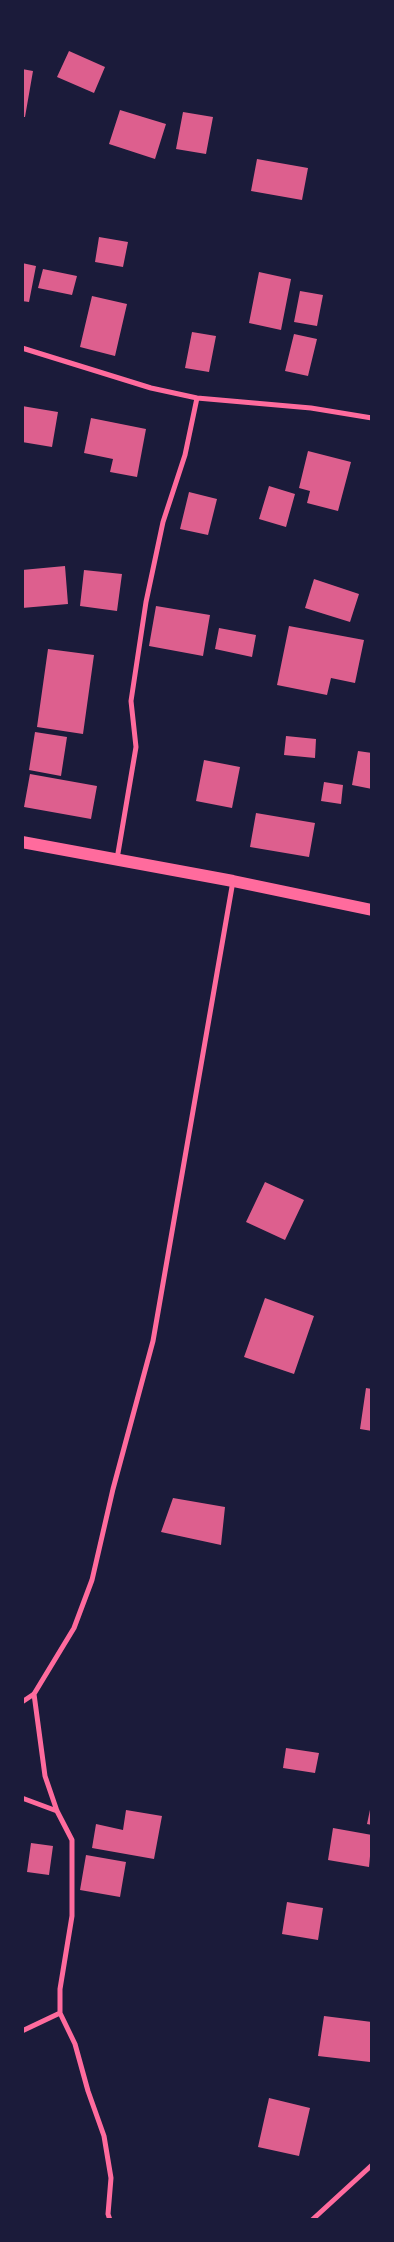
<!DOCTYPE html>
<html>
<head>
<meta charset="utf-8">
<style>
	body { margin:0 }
	#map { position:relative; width:394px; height:2242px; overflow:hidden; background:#1b1b3a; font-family:"Sofia Sans Condensed",sans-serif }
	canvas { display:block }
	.frame { position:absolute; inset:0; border:24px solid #1b1b3a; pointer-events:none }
</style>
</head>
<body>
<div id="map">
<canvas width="394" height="2242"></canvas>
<div class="frame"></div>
</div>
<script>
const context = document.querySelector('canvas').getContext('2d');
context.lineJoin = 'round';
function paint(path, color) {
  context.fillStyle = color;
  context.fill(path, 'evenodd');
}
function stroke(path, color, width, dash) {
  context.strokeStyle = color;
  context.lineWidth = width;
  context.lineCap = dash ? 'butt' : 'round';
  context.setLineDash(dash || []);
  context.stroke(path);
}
const building = new Path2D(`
	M 69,51 L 105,67 L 94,93 L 57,77 Z
	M 22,69 L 33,71 L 25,117 L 22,117 Z
	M 120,110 L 166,124 L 155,159 L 109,144 Z
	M 183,112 L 213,117 L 206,154 L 176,149 Z
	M 257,159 L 308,168 L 302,200 L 251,191 Z
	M 99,237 L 128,242 L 123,267 L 95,262 Z
	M 22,263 L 36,266 L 29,302 L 22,301 Z
	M 43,269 L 77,276 L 72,295 L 38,288 Z
	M 259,272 L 291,279 L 281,330 L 249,323 Z
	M 300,291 L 323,295 L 317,326 L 294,322 Z
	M 92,296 L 127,304 L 115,356 L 80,347 Z
	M 192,332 L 216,336 L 209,372 L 185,368 Z
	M 294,334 L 317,339 L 308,376 L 285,371 Z
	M 22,406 L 58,412 L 52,447 L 22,442 Z
	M 91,418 L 146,429 L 137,477 L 110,472 L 113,459 L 84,453 Z
	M 308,451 L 351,462 L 338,511 L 307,503 L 310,491 L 299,488 Z
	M 269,486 L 295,494 L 286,527 L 259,519 Z
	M 189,492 L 217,499 L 208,535 L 180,529 Z
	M 65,566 L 68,604 L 22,608 L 22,570 Z
	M 84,570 L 122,574 L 117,611 L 80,606 Z
	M 314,579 L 359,594 L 350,622 L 305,608 Z
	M 156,606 L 210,615 L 203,656 L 149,646 Z
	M 289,626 L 364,640 L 355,683 L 331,678 L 327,695 L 277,685 Z
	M 219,628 L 256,635 L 252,657 L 215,649 Z
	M 48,649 L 94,655 L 83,734 L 37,727 Z
	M 35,732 L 67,737 L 61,776 L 29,770 Z
	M 286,736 L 316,739 L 315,758 L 284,755 Z
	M 358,751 L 372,753 L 372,789 L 352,785 Z
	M 204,760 L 240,767 L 232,808 L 196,801 Z
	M 30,774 L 97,786 L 91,819 L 24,807 Z
	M 324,782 L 343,785 L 341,804 L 321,801 Z
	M 256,813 L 315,823 L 309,857 L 250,847 Z
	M 265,1182 L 304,1200 L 285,1240 L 246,1222 Z
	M 265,1298 L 314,1316 L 294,1374 L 244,1357 Z
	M 366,1388 L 372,1389 L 372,1431 L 360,1429 Z
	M 173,1498 L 225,1507 L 221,1545 L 161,1532 Z
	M 286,1748 L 319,1753 L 315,1773 L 283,1768 Z
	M 371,1805 L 372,1806 L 372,1825 L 367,1824 Z
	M 126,1810 L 162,1816 L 154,1859 L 92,1848 L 96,1824 L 123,1830 Z
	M 333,1828 L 372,1835 L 369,1867 L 328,1860 Z
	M 31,1843 L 53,1846 L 49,1875 L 27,1872 Z
	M 86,1855 L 126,1862 L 120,1897 L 80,1890 Z
	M 287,1902 L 323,1908 L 318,1940 L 282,1934 Z
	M 324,2016 L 372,2022 L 370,2062 L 318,2056 Z
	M 269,2098 L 310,2108 L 299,2156 L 258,2147 Z`);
const minor = new Path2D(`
	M 22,348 L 151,388 L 197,398 L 311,408 L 372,418
	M 117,859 L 136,747 L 131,701 L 146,602 L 163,522 L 185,455 L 197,398
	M 34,1694 L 45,1776 L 57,1811 L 72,1840 L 72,1916 L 60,1989 L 60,2013 L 75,2044 L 88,2091 L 104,2136 L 111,2178 L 108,2214 L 110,2220
	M 22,1702 L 34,1694 L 74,1628 L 92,1580 L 113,1489 L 153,1341 L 233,881
	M 22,1798 L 57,1811
	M 22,2031 L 60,2013
	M 312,2220 L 372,2165`);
const primary = new Path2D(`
	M 22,842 L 233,881 L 372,910`);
paint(building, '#dd5f8e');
stroke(minor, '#ff6b9d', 5);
stroke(primary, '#ff6b9d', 12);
</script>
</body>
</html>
